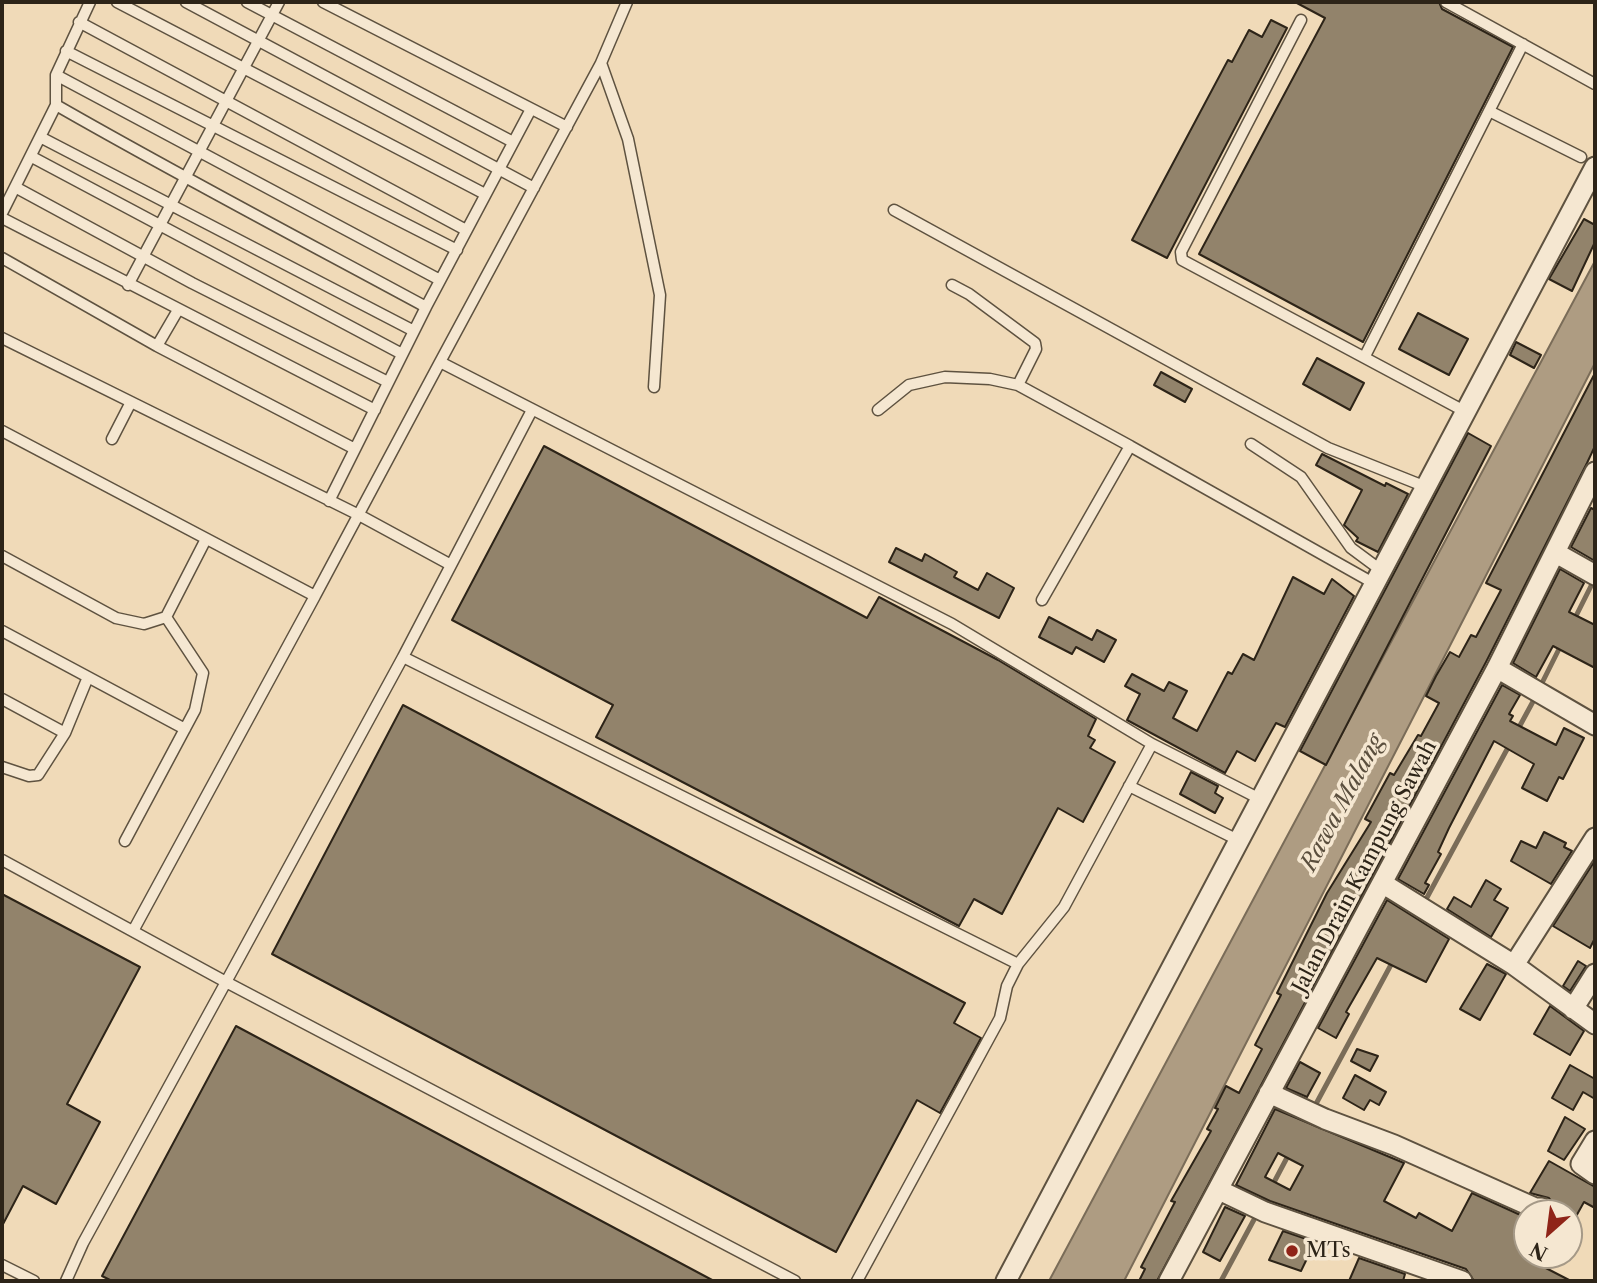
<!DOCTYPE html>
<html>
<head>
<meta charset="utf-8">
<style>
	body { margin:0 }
	#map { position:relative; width:1597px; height:1283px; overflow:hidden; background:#f0dab8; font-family:"Libre Caslon Text",serif }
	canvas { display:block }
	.frame { position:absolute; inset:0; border:4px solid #2d2418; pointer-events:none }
	.north { position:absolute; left:1513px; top:1199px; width:70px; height:70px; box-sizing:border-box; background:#f5e7d1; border:2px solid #a59987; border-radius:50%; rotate:208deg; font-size:19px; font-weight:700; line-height:28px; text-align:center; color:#2d2418 }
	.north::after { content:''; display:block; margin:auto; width:24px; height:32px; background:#8f2418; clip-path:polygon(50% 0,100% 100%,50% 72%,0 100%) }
</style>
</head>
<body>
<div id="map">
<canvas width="1597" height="1283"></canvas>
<div class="frame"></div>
<div class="north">N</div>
</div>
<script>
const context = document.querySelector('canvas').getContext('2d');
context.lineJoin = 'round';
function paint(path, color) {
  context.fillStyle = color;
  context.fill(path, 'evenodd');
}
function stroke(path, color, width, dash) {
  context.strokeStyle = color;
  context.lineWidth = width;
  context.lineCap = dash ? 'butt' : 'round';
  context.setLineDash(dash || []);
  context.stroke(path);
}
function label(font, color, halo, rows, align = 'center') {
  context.font = font + ' "Libre Caslon Text",serif';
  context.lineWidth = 7;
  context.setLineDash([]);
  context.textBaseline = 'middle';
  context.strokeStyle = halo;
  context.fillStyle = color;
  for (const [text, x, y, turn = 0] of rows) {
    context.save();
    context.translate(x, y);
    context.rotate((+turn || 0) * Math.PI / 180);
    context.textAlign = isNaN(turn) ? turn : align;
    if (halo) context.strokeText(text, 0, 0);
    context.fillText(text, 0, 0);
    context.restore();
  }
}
const water = new Path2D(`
	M 1595,261 L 1595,363 L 1124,1281 L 1049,1281 Z`);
const stream = new Path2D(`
	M 1573,622 L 1595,578
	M 1540,687 L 1562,643
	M 1517,731 L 1536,696
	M 1424,903 L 1511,742
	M 1303,1128 L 1393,961
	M 1262,1205 L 1290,1152
	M 1221,1281 L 1257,1214`);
const building = new Path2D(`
	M 1295,2 L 1439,2 L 1442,9 L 1513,47 L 1363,342 L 1199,254 L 1325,18 Z
	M 1271,20 L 1287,28 L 1167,258 L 1132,240 L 1228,60 L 1232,62 L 1249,30 L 1262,37 Z
	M 1584,219 L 1595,225 L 1595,242 L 1572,291 L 1549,279 Z
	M 1418,313 L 1468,339 L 1449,375 L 1399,349 Z
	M 1516,342 L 1541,355 L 1534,368 L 1510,355 Z
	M 1317,358 L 1364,383 L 1350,410 L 1303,384 Z
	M 1161,372 L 1192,389 L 1185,402 L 1154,385 Z
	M 1595,373 L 1595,446 L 1587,463 L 1486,662 L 1157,1281 L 1139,1281 L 1145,1269 L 1141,1267 L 1175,1202 L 1171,1201 L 1211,1131 L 1207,1129 L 1218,1109 L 1215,1108 L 1226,1086 L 1239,1093 L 1262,1049 L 1255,1045 L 1281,995 L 1277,993 L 1327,893 L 1371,822 L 1365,819 L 1390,773 L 1394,775 L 1418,735 L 1421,736 L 1439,703 L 1426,696 L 1436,676 L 1450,652 L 1459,657 L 1471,635 L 1476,637 L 1501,590 L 1486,583 Z
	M 1468,433 L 1491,446 L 1326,765 L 1300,751 Z
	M 544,446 L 867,618 L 879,597 L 998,660 L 1096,719 L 1088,736 L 1095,740 L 1090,748 L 1115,762 L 1083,822 L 1058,808 L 1002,914 L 974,899 L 959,926 L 596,737 L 613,705 L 452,620 Z
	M 1322,454 L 1385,486 L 1386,483 L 1408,494 L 1378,552 L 1356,541 L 1358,538 L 1344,525 L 1362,490 L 1316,465 Z
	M 1591,508 L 1595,510 L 1595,561 L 1571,547 Z
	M 896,548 L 922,561 L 925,554 L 957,572 L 954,577 L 978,590 L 987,573 L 1014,588 L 999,618 L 889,562 Z
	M 1560,569 L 1584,583 L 1569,612 L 1595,625 L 1595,668 L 1553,646 L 1536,677 L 1513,663 Z
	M 1293,577 L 1324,594 L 1332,579 L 1354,596 L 1285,727 L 1276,723 L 1255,761 L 1237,751 L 1225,773 L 1127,720 L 1140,694 L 1125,686 L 1132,674 L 1164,691 L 1169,682 L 1187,691 L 1173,718 L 1197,731 L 1228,672 L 1232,674 L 1243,654 L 1254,660 Z
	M 1049,617 L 1092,640 L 1097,630 L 1116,640 L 1104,662 L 1076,647 L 1072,654 L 1039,637 Z
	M 1502,685 L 1520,695 L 1509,714 L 1513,716 L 1510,721 L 1556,745 L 1564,728 L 1584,738 L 1563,779 L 1559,777 L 1547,801 L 1522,788 L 1534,764 L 1494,741 L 1449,828 L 1438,852 L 1441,854 L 1425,883 L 1429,885 L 1424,894 L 1398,879 Z
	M 403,705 L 965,1003 L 954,1023 L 981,1038 L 940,1113 L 917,1100 L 836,1252 L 272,954 Z
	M 1191,772 L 1218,786 L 1215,793 L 1223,798 L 1215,813 L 1180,794 Z
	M 1544,832 L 1566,843 L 1564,847 L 1572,851 L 1551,884 L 1511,861 L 1521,841 L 1536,848 Z
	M 1594,862 L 1595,938 L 1590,948 L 1553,926 Z
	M 1486,880 L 1501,889 L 1494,900 L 1508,908 L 1491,937 L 1447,909 L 1454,897 L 1471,907 Z
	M 2,894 L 140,967 L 67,1104 L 100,1122 L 56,1204 L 23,1186 L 2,1226 Z
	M 1387,900 L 1449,939 L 1426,982 L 1377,958 L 1346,1012 L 1349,1014 L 1336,1038 L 1318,1028 Z
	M 1578,961 L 1586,966 L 1570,991 L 1563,986 Z
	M 1487,964 L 1506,974 L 1480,1020 L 1460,1009 Z
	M 1550,1006 L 1584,1031 L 1570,1055 L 1534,1034 Z
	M 236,1026 L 714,1281 L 112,1281 L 102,1276 Z
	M 1357,1049 L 1378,1056 L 1370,1071 L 1351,1061 Z
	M 1300,1062 L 1320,1073 L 1307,1097 L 1286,1088 Z
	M 1570,1065 L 1595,1079 L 1595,1099 L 1583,1092 L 1573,1110 L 1552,1098 Z
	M 1355,1075 L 1386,1092 L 1379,1105 L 1370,1100 L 1364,1110 L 1343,1098 Z
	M 1275,1109 L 1404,1163 L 1384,1201 L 1416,1218 L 1419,1213 L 1452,1231 L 1472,1193 L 1527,1218 L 1527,1231 L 1520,1244 L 1527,1248 L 1527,1255 L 1546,1255 L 1540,1265 L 1571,1281 L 1474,1281 L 1466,1269 L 1270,1201 L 1236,1185 ZM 1278,1153 L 1303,1166 L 1290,1190 L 1265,1177 Z
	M 1565,1117 L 1585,1129 L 1564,1160 L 1548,1151 Z
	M 1549,1161 L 1595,1187 L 1595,1208 L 1584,1202 L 1574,1220 L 1569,1213 L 1553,1213 L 1553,1203 L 1549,1198 L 1530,1193 Z
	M 1225,1207 L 1245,1216 L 1220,1261 L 1203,1252 Z
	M 1283,1231 L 1315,1242 L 1301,1271 L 1269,1260 Z
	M 1359,1258 L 1405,1274 L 1403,1281 L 1349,1281 Z`);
const lane = new Path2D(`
	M 117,2 L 485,194
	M 186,2 L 534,188
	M 247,2 L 513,142
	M 323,2 L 567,127
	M 1446,2 L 1595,84
	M 1301,20 L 1181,252 L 1182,260 L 1466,412
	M 79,22 L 466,230
	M 66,51 L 457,250
	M 601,63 L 627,2
	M 56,75 L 440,280
	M 56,105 C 178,175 302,240 426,307
	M 1489,111 L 1581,157
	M 42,138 L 414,331
	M 32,157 L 402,354
	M 15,187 L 192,283 L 388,382
	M 894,210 L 1328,448 L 1426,487
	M 2,213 L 56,105 L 56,75 L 90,2
	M 2,218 L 375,410
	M 2,258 L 157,346 L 355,449
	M 128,285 L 279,2
	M 952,285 L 969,294 L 1035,343 L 1036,349 L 1018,385
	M 2,338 L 359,515 L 451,565
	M 157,346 L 178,310
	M 1365,356 L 1523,44
	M 440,362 L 601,63 L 628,139 L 660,295 L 654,387
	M 878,410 L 909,385 L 945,377 L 990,379 L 1018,385 L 1130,446
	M 2,431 L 315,596 L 133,931
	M 112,439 L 131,402
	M 1251,444 L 1301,477 L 1351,548 L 1382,571
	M 329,501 L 426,307 L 531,109
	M 2,556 L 116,618 L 144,624 L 166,617 L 206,539
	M 315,596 L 440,362 L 952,624 L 1152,744 L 1262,800
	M 1042,600 L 1130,446 L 1375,584
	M 2,631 L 185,729
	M 403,657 L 532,410
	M 2,699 L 65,733 L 88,677
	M 2,767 L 29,776 L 38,775 L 65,733
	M 1129,786 L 1240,841
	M 125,841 L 195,710 L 203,673 L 166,617
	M 2,860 L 226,982 L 403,657 L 1018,964
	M 2,1265 L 34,1281
	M 66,1281 L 83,1243 L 226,982 L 795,1281
	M 857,1281 L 1000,1018 L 1007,986 L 1018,964 L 1064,907 L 1152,744`);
const street = new Path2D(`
	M 1556,553 L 1595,575
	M 1497,668 L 1595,725
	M 1382,883 L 1514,965 L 1595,1024
	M 1514,965 L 1595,838
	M 1573,1009 L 1595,974
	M 1269,1093 L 1325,1119 L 1394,1145 L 1535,1208 L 1542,1208
	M 1595,1141 L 1581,1164 L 1595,1174
	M 1219,1190 L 1265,1212 L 1462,1281
	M 1006,1281 L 1595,167
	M 1169,1281 L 1497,668 L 1595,472`);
const markers = [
	[1292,1251,7,"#8f2418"]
];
const streetNames = [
	["Jalan Drain Kampung Sawah",1365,867,-62]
];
const poiNames = [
	["MTs",1306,1251]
];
const waterNames = [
	["Rawa Malang",1343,803,-62]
];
paint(water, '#ae9c82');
stroke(water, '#7a6c58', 2);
stroke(stream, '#7a6c58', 5);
paint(building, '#92836b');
stroke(building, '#2d2418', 2);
stroke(lane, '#5e5240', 13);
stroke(street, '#5e5240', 23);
stroke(lane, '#f5e7d1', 10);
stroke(street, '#f5e7d1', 19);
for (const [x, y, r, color] of markers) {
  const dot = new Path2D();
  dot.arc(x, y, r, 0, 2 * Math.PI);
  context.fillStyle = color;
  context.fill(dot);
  stroke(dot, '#f5e7d1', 2.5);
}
label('21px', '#2d2418', '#f5e7d1', streetNames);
label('21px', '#2d2418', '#f5e7d1', poiNames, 'left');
label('italic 23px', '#5a4e3d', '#f5e7d1', waterNames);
</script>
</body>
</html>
